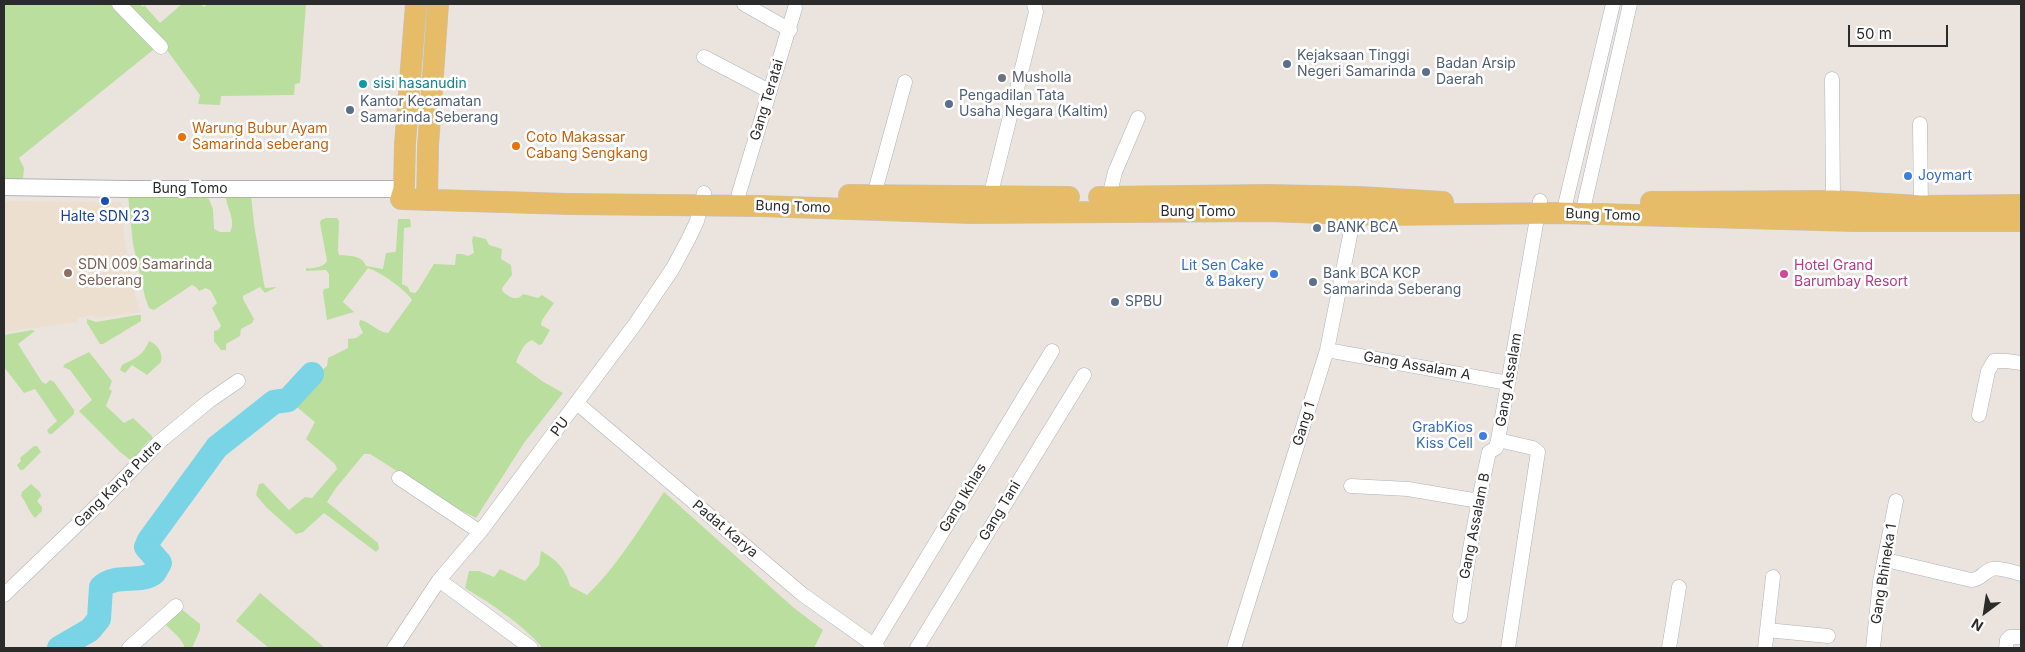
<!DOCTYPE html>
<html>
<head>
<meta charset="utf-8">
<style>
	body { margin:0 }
	#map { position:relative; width:2025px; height:652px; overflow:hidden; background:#ebe4de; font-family:Inter,sans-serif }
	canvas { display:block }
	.frame { position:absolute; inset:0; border:5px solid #2b2b2b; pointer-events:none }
	.north { position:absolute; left:1960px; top:587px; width:50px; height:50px; -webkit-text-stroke:4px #fff; paint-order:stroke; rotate:211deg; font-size:14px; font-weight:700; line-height:20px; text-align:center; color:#2b2b2b }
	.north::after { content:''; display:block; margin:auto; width:18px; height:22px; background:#2b2b2b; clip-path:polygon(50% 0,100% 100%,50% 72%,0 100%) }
	.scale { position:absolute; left:1848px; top:25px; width:100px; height:22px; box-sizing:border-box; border:2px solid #2b2b2b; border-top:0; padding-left:6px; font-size:15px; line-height:18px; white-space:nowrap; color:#2b2b2b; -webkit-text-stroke:4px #fff; paint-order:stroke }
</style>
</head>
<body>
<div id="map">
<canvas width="2025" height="652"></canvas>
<div class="frame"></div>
<div class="north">N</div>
<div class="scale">50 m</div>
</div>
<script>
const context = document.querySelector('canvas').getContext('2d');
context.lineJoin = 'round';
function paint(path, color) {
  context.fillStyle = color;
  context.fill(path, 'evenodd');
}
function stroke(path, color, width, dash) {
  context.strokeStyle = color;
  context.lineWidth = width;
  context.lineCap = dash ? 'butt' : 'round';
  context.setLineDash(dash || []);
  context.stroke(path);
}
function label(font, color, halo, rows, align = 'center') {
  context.font = font + ' Inter,sans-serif';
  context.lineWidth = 5;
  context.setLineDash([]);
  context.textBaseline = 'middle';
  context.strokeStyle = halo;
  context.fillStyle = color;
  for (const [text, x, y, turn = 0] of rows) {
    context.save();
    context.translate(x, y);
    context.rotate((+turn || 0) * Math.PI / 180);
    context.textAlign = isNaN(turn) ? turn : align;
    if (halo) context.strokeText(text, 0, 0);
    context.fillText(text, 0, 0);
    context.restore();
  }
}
const education = new Path2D(`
	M 4,201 L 121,202 L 125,244 L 137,302 L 141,312 L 96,318 L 94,315 L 77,318 L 78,322 L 4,332 Z`);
const green = new Path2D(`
	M 4,4 L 115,4 L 158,46 L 19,158 L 24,168 L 23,179 L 4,179 Z
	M 122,4 L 139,4 L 143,7 L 144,5 L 160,23 L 182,4 L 200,4 L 204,7 L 208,4 L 306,4 L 300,83 L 295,84 L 294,95 L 221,96 L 220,105 L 198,104 L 200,95 L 163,45 Z
	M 128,195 L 208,197 L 213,209 L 214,229 L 220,232 L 230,232 C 237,220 225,206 226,195 L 251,195 L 254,224 L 264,284 L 265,288 L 277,287 L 265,293 L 260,287 L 243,296 L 243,299 L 254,319 L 252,323 L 241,329 L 240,336 L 226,344 L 226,350 L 221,350 L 214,341 L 214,331 L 218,330 L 221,326 L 212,308 L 217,303 L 211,291 L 206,288 L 199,291 L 196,287 L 192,285 L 154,310 L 149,308 L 145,297 L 133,244 Z
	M 326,218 L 337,218 L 339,221 L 338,250 L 339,255 C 350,256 362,255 366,266 L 383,269 L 386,253 L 395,252 L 396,250 L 398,219 L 410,219 L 411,227 L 404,228 L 402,284 L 408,287 L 410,292 L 415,293 L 418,290 L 434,264 L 455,265 L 456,254 L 462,254 L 468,256 L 474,253 L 472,241 L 473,236 L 486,239 L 489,245 L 502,249 L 501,259 L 511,265 L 512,275 L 502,288 L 503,292 C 509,297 517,302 523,294 L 538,298 L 542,295 L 554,303 L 542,320 L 541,325 L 550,330 L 542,344 L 539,345 L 532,340 C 523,344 520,353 516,362 L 542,381 L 563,393 L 524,443 L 476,518 L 454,507 L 370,454 L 364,454 L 336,488 L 327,502 L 378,543 L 379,549 L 376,552 L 324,513 L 303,532 L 296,534 L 266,507 L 256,495 L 259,484 L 263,483 L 289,510 L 305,497 L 312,498 L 337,469 L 335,464 L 306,439 L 315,422 L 293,404 L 292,399 L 297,396 L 301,387 L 327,366 L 328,358 L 348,348 L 348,339 L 356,338 L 363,333 L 359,324 L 360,320 C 371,322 377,332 388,333 L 412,300 C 405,289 380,272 368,268 L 344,300 L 343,302 L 354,312 L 327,320 L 323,292 L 324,289 L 329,288 L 329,274 L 326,270 L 306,271 L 306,268 C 313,269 324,267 327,261 L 320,223 L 321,220 Z
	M 137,315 L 141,315 L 141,321 L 103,344 L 100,344 L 87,323 L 87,319 L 96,322 Z
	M 32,330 L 35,331 L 18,344 L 42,382 L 46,384 L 50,380 L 54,382 L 74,410 L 74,414 L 52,434 L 49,434 L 47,430 L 57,421 L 35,389 L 24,393 L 4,367 L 4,335 Z
	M 149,341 C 158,345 163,352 161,362 L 147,375 L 132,365 L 125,373 L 120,370 L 122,365 C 134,359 144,355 149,341 Z
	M 89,352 L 112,381 L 109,389 L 112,391 L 106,406 L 124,423 L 133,418 L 152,436 L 152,439 L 148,441 L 133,460 L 129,459 L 120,452 L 79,411 L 92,400 L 70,370 L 63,367 L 65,364 Z
	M 34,446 L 37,446 L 41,452 L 23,470 L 20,470 L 17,465 L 21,461 L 20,458 Z
	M 31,484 L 40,492 L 41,496 L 37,501 L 42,507 L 42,511 L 35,518 C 28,511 27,503 21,496 L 22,492 Z
	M 664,492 L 794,608 L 823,630 L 814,648 L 541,648 L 541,646 C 519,622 493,605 465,588 L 469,571 L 479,571 L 494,577 L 500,569 L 525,581 L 539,565 L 541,551 C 556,559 566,569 570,586 L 587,595 C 616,568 642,525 664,492 Z
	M 260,593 L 325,648 L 269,648 L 236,621 Z
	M 180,608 L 200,624 L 200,630 L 192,648 L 185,648 C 181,636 170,631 163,621 Z`);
const river = new Path2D(`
	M 59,648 L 90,630 L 99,619 L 101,587 C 116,573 140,584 154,573 C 156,571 158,566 160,563 L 146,547 L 149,540 L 217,447 L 274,402 L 288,400 L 312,374`);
const minor = new Path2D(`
	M 119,4 L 161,47
	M 744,4 L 790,30
	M 704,57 L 769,91
	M 1832,79 L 1833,201
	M 1920,124 L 1921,206
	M 739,193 L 795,8
	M 874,195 L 905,82
	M 990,197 L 1036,12 L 1034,4
	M 1109,197 L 1115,172 L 1138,118
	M 1564,213 L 1566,201 L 1613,4
	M 1582,214 L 1630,4
	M 1327,350 L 1508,383
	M 578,404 L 802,594 L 878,648
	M 1979,415 L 1988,371 L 1994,361 L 2007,361 L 2021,363
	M 399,478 L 480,532
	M 1351,486 L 1408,489 L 1479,501
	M 1886,560 L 1971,580 C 1981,580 1983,572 1992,569 C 2000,567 2013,572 2021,574
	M 439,580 L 531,648
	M 4,595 L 105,498 L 158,443 L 209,401 L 238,381
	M 1460,616 C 1467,561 1477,507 1489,452 L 1496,448 L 1498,440
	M 1767,630 L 1828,636
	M 874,645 L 1052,351
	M 129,648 L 176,606
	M 394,648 L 439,580 L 480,532 L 636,323 L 673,268 L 689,238 L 697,221 L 704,193
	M 917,648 L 1084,375
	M 1234,648 L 1327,350 L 1356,206
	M 1508,648 L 1538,452 L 1533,448 L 1498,440 L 1540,201
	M 1669,648 L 1679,587
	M 1765,648 L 1773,577
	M 1873,648 L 1880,582 L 1896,501
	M 2006,648 L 2007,640 L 2010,637 L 2021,637`);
const tertiary = new Path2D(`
	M 4,187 L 124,189 L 404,189`);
const primary = new Path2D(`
	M 416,4 L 405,144 L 404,189 L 401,199 L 569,204 L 759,206 L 971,213 L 1267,211 L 1381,215 L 1560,213 L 1854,221 L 2021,221
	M 849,195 L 1069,197
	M 1099,197 L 1269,195 L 1359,197 L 1443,202
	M 427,200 L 428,146 L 438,4
	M 1651,202 L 1833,201 L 1921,206 L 2021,205`);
const markers = [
	[1287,64,5,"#5c6f8a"],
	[1426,72,5,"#5c6f8a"],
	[1002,78,5,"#6b7280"],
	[363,84,5,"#0f9aa8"],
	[949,104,5,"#5c6f8a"],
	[350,110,5,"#5c6f8a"],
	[182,137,5,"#e8710a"],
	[516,146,5,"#e8710a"],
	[1908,176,5,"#3f7fe0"],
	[105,201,5,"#1a4fb4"],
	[1317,228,5,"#5c6f8a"],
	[68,273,5,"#8d6e63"],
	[1274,274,5,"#3f7fe0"],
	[1784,274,5,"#d1479c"],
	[1313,282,5,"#5c6f8a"],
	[1115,302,5,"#5c6f8a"],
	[1483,436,5,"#3f7fe0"]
];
const serviceNames = [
	["Kejaksaan Tinggi",1297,56],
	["Negeri Samarinda",1297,72],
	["Badan Arsip",1436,64],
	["Daerah",1436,80],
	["Pengadilan Tata",959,96],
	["Usaha Negara (Kaltim)",959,112],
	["Kantor Kecamatan",360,102],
	["Samarinda Seberang",360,118],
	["BANK BCA",1327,228],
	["Bank BCA KCP",1323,274],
	["Samarinda Seberang",1323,290],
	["SPBU",1125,302]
];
const worshipNames = [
	["Musholla",1012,78]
];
const cultureNames = [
	["sisi hasanudin",373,84]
];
const streetNames = [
	["Gang Teratai",767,100,-73],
	["Bung Tomo",190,189],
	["Bung Tomo",793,207,2],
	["Bung Tomo",1198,212],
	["Bung Tomo",1603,215,2],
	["Gang Assalam A",1417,366,10],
	["Gang Assalam",1509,380,-80],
	["Gang 1",1304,424,-73],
	["PU",560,427,-53],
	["Gang Karya Putra",118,484,-45],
	["Gang Ikhlas",963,498,-59],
	["Gang Tani",1000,511,-59],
	["Gang Assalam B",1475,526,-79],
	["Padat Karya",725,529,40],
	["Gang Bhineka 1",1884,574,-81]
];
const foodNames = [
	["Warung Bubur Ayam",192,129],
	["Samarinda seberang",192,145],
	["Coto Makassar",526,138],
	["Cabang Sengkang",526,154]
];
const shopNames = [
	["Joymart",1918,176,"left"],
	["Lit Sen Cake",1264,266],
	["& Bakery",1264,282],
	["GrabKios",1473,428],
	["Kiss Cell",1473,444]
];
const transitNames = [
	["Halte SDN 23",105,217]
];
const educationNames = [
	["SDN 009 Samarinda",78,265],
	["Seberang",78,281]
];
const hotelNames = [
	["Hotel Grand",1794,266],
	["Barumbay Resort",1794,282]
];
paint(education, '#ecdfcf');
paint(green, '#bade9e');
stroke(river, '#79d4e6', 24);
stroke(minor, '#aeb2ba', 15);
stroke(tertiary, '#aeb2ba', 18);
stroke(primary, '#c4c4c4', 22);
stroke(minor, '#fff', 14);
stroke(tertiary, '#fff', 16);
stroke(primary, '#e6bc68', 21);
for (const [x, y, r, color] of markers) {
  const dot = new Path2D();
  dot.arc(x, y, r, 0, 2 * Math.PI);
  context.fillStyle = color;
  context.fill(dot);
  stroke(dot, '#fff', 2);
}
label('14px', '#4e5e75', '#fff', serviceNames, 'left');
label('14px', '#5b616d', '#fff', worshipNames, 'left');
label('14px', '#0d838f', '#fff', cultureNames, 'left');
label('14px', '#2b2b2b', '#fff', streetNames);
label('14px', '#c56008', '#fff', foodNames, 'left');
label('14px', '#366cbe', '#fff', shopNames, 'right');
label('14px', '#164399', '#fff', transitNames);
label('14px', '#785e54', '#fff', educationNames, 'left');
label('14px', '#b23c85', '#fff', hotelNames, 'left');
</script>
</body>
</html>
